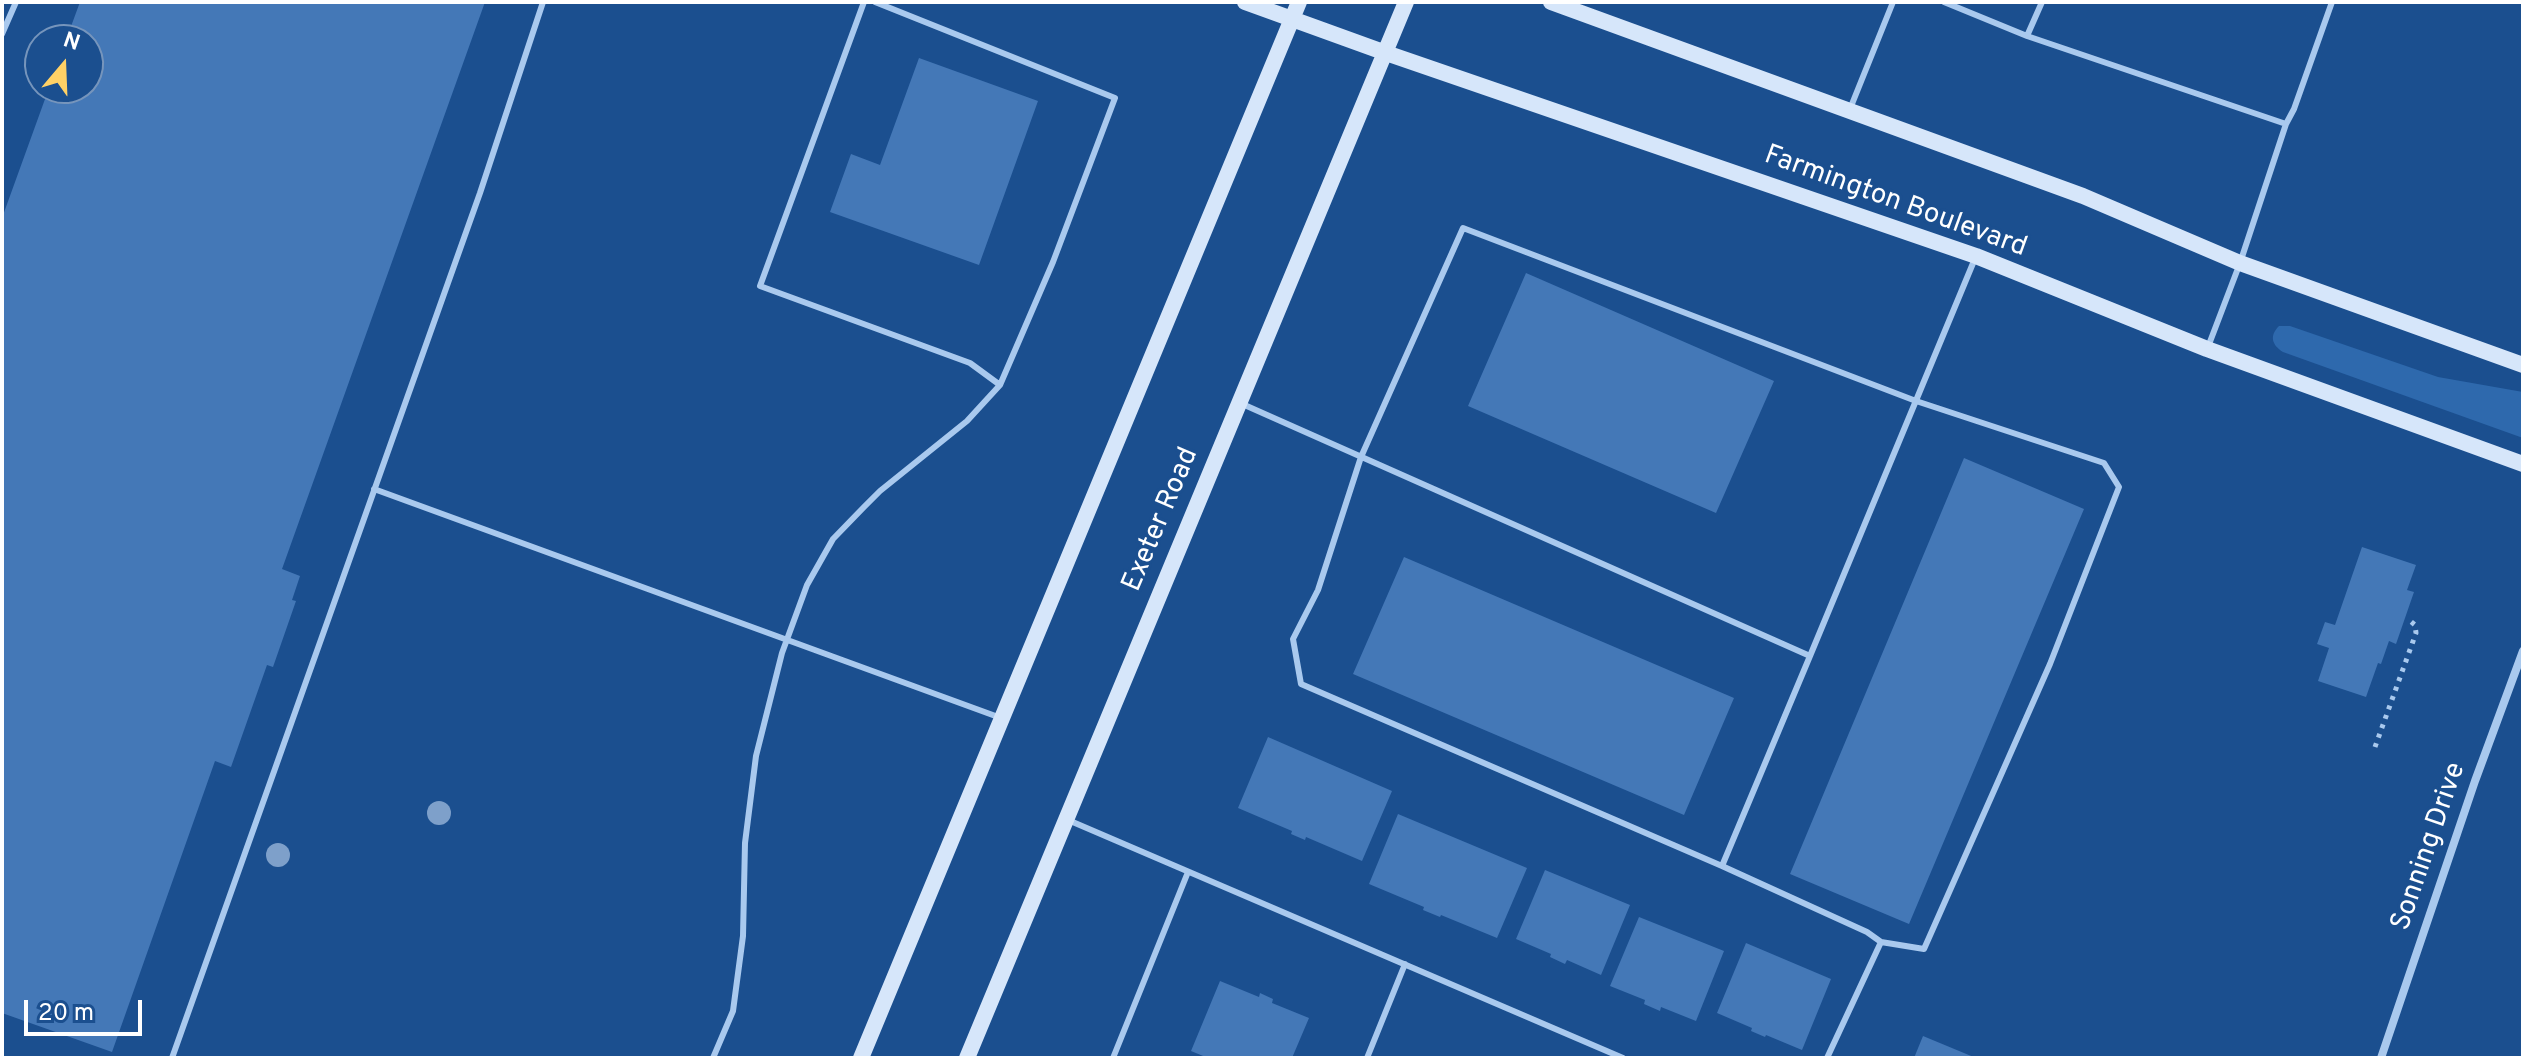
<!DOCTYPE html>
<html>
<head>
<meta charset="utf-8">
<style>
	body { margin:0 }
	#map { position:relative; width:2525px; height:1060px; overflow:hidden; background:#1b4f8f; font-family:Overpass,sans-serif }
	canvas { display:block }
	.frame { position:absolute; inset:0; border:4px solid #fff; pointer-events:none }
	.north { position:absolute; left:24px; top:24px; width:80px; height:80px; box-sizing:border-box; background:#1b4f8f; border:2px solid #7695bc; border-radius:50%; rotate:19deg; font-size:22px; font-weight:700; line-height:32px; text-align:center; color:#fff }
	.north::after { content:''; display:block; margin:auto; width:28px; height:36px; background:#ffd166; clip-path:polygon(50% 0,100% 100%,50% 72%,0 100%) }
	.scale { position:absolute; left:24px; top:1000px; width:118px; height:36px; box-sizing:border-box; border:4px solid #fff; border-top:0; padding-left:10px; font-size:24px; line-height:28px; white-space:nowrap; color:#fff; -webkit-text-stroke:6px #1b4f8f; paint-order:stroke }
</style>
</head>
<body>
<div id="map">
<canvas width="2525" height="1060"></canvas>
<div class="frame"></div>
<div class="north">N</div>
<div class="scale">20 m</div>
</div>
<script>
const context = document.querySelector('canvas').getContext('2d');
context.lineJoin = 'round';
function paint(path, color) {
  context.fillStyle = color;
  context.fill(path, 'evenodd');
}
function stroke(path, color, width, dash) {
  context.strokeStyle = color;
  context.lineWidth = width;
  context.lineCap = dash ? 'butt' : 'round';
  context.setLineDash(dash || []);
  context.stroke(path);
}
function label(font, color, halo, rows, align = 'center') {
  context.font = font + ' Overpass,sans-serif';
  context.lineWidth = 6;
  context.setLineDash([]);
  context.textBaseline = 'middle';
  context.strokeStyle = halo;
  context.fillStyle = color;
  for (const [text, x, y, turn = 0] of rows) {
    context.save();
    context.translate(x, y);
    context.rotate((+turn || 0) * Math.PI / 180);
    context.textAlign = isNaN(turn) ? turn : align;
    if (halo) context.strokeText(text, 0, 0);
    context.fillText(text, 0, 0);
    context.restore();
  }
}
const green = new Path2D(`
	M 2279,326 L 2290,326 L 2438,377 L 2523,392 L 2523,438 L 2283,352 C 2272,345 2269,336 2279,326 Z`);
const building = new Path2D(`
	M 80,2 L 485,2 L 282,569 L 300,576 L 292,600 L 296,601 L 273,667 L 267,665 L 231,767 L 215,761 L 112,1052 L 2,1013 L 2,218 L 49,88 L 88,88 L 88,40 L 66,40 Z
	M 919,58 L 1038,101 L 979,265 L 830,212 L 851,154 L 880,165 Z
	M 1526,273 L 1774,381 L 1716,513 L 1468,406 Z
	M 1964,458 L 2084,509 L 1909,924 L 1790,874 Z
	M 2362,547 L 2416,565 L 2407,590 L 2414,592 L 2396,644 L 2389,641 L 2381,664 L 2378,663 L 2366,697 L 2318,681 L 2329,648 L 2317,644 L 2325,622 L 2335,625 Z
	M 1404,557 L 1734,698 L 1684,815 L 1353,674 Z
	M 1268,737 L 1392,791 L 1362,861 L 1306,837 L 1305,840 L 1291,834 L 1292,831 L 1238,808 Z
	M 1398,814 L 1527,868 L 1497,938 L 1441,915 L 1440,917 L 1423,910 L 1424,907 L 1369,884 Z
	M 1545,870 L 1630,905 L 1601,975 L 1567,960 L 1565,964 L 1550,957 L 1551,954 L 1516,939 Z
	M 1639,917 L 1724,951 L 1696,1021 L 1661,1007 L 1660,1011 L 1644,1004 L 1645,1000 L 1610,986 Z
	M 1746,943 L 1831,979 L 1802,1050 L 1766,1035 L 1765,1037 L 1751,1031 L 1752,1028 L 1717,1013 Z
	M 1220,981 L 1259,997 L 1260,993 L 1273,999 L 1272,1003 L 1309,1018 L 1292,1058 L 1208,1058 L 1191,1051 Z
	M 1923,1036 L 1976,1058 L 1914,1058 Z`);
const path = new Path2D(`
	M 2375,747 L 2416,633 L 2415,625 L 2409,620`);
const lane = new Path2D(`
	M 875,2 L 1115,98 L 1053,262 L 1000,385
	M 1944,2 L 2027,36
	M 2042,2 L 2027,36 L 2286,124 L 2294,109 L 2332,2
	M 2,34 L 16,2
	M 1850,109 L 1893,2
	M 2208,347 L 2240,263 L 2286,124
	M 1240,403 L 1810,656 L 1976,256
	M 374,489 L 1001,718
	M 1810,656 L 1722,866 L 1301,684 L 1293,639 L 1318,590 L 1361,457 L 1463,228 L 1916,401 L 2104,463 L 2119,487 L 2050,664 L 1924,949 L 1881,942
	M 1068,820 L 1623,1058
	M 1722,866 L 1867,932 L 1881,942 L 1827,1058
	M 172,1058 L 480,193 L 543,2
	M 713,1058 L 733,1011 L 743,936 L 745,843 L 756,756 L 782,653 L 807,585 L 833,539 L 864,507 L 880,491 L 967,421 L 1000,385 L 970,363 L 760,286 L 864,2
	M 1113,1058 L 1188,872
	M 1367,1058 L 1405,964`);
const street = new Path2D(`
	M 2381,1058 L 2475,781 L 2523,651`);
const secondary = new Path2D(`
	M 1245,2 L 1386,53 L 1976,256 L 2207,349 L 2523,464
	M 1551,2 L 2083,196 L 2240,263 L 2523,365
	M 861,1058 L 1299,2
	M 967,1058 L 1406,2`);
const trees = [
	[439,813],
	[278,855]
];
const streetNames = [
	["Farmington Boulevard",1895,203,20],
	["Exeter Road",1162,520,-67],
	["Sonning Drive",2430,847,-71]
];
paint(green, '#2e69ad');
paint(building, '#4478b7');
stroke(path, '#a9c9ee', 5, [4, 6]);
stroke(lane, '#a9c9ee', 6);
stroke(street, '#a9c9ee', 8);
stroke(secondary, '#d6e6fa', 16);
context.fillStyle = '#7ea0ca';
for (const [x, y] of trees) {
  context.beginPath();
  context.arc(x, y, 12, 0, 2 * Math.PI);
  context.fill();
}
label('28px', '#fff', '#1b4f8f', streetNames);
</script>
</body>
</html>
